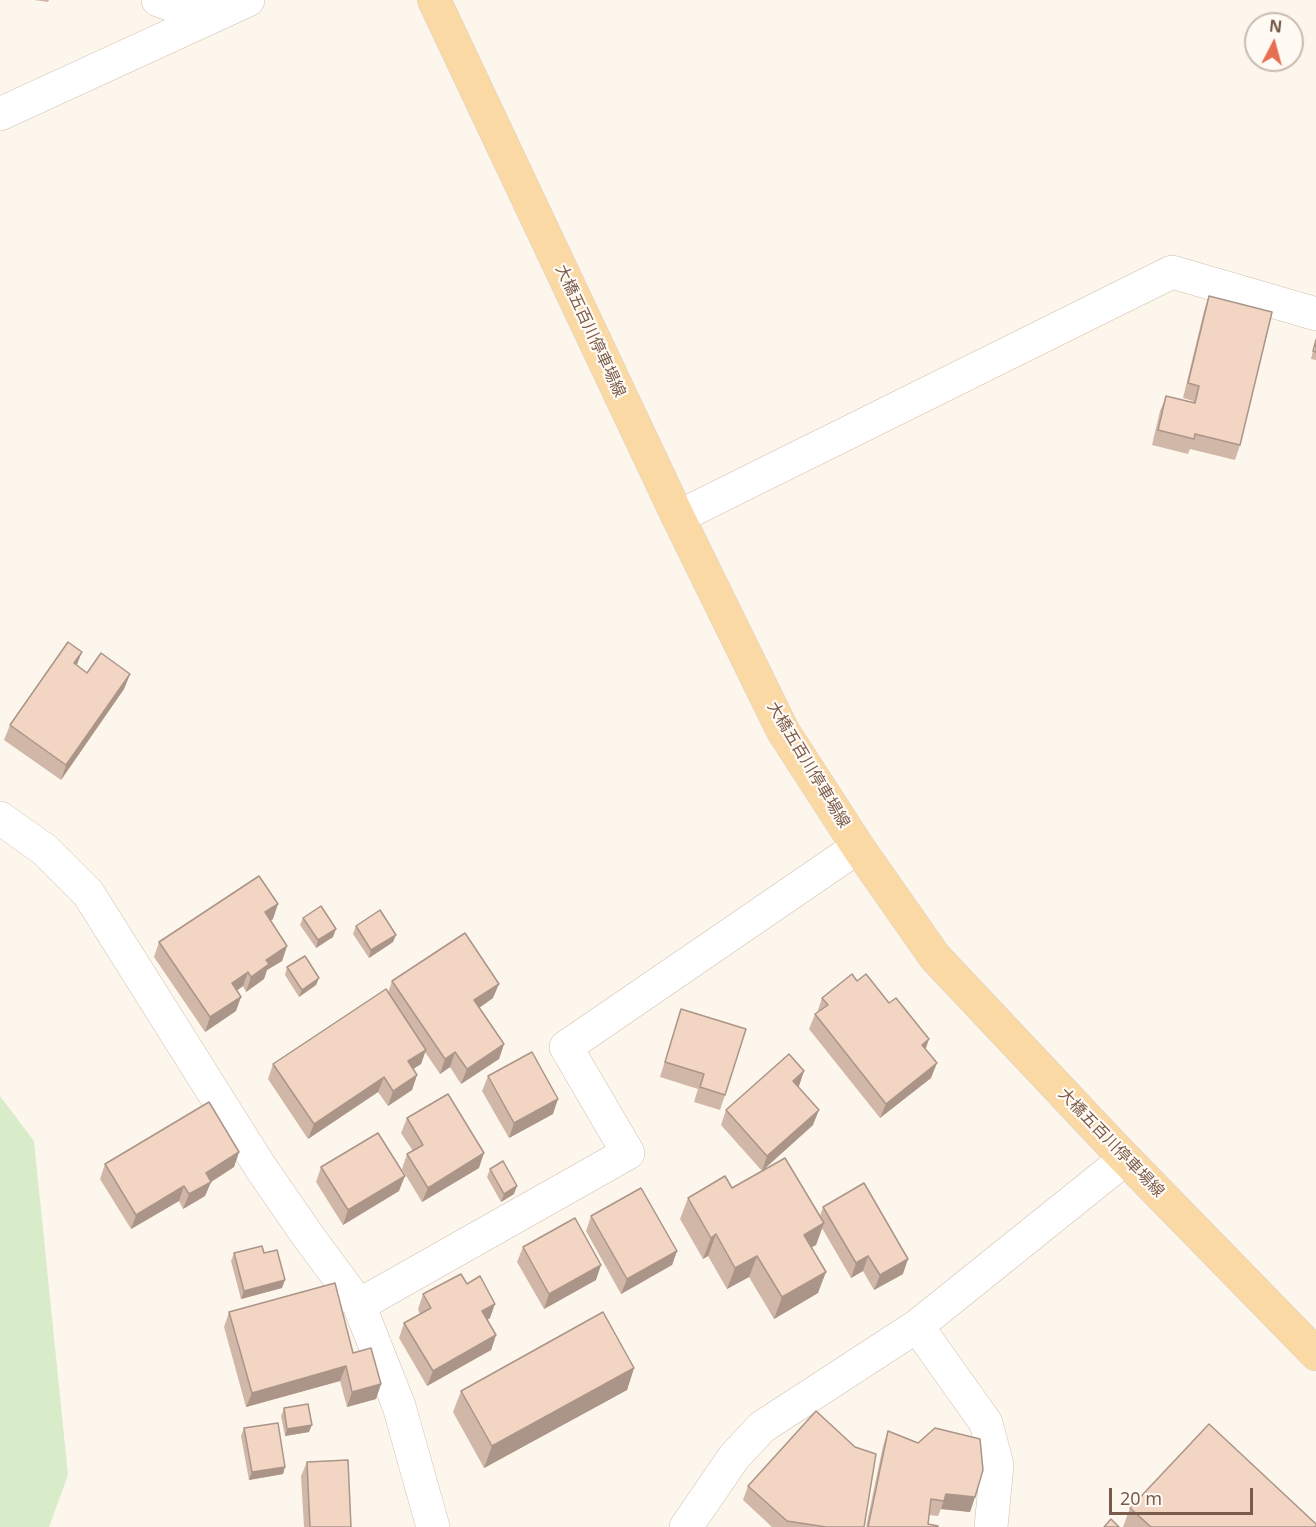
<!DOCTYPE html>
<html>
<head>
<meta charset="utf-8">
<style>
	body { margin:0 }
	#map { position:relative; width:1316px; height:1527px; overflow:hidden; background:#fdf6ec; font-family:"Noto Sans",sans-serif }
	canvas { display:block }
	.north { position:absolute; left:1244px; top:12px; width:60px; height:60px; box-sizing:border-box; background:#fffaf3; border:2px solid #cabbb1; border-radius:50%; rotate:6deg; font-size:16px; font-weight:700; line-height:24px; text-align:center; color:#7a5c4d }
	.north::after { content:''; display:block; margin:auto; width:21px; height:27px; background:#e76f51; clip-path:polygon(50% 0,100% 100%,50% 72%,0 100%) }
	.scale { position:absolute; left:1109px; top:1488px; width:144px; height:27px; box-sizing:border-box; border:3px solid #7a5c4d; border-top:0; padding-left:8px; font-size:18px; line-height:21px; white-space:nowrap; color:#7a5c4d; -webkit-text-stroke:4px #fffaf3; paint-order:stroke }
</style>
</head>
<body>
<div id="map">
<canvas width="1316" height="1527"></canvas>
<div class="north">N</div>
<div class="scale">20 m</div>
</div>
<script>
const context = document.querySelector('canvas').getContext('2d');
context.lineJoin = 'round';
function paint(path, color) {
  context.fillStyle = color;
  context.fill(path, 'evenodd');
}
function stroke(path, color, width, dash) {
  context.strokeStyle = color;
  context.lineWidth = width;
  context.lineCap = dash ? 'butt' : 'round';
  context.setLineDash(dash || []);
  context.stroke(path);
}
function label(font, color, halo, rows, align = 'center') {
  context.font = font + ' "Noto Sans","Noto Sans JP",sans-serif';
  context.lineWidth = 4.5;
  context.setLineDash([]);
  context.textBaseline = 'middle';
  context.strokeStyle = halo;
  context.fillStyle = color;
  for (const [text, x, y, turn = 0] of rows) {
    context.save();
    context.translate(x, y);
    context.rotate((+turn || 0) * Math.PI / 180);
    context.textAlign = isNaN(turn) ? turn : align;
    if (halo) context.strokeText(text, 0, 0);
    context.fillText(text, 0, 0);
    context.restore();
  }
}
const green = new Path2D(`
	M 0,1096 L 34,1141 L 68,1475 L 49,1527 L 0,1527 Z`);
const minor = new Path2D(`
	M 158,0 L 208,18
	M 0,114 L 248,0
	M 678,517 L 1172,272 L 1316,314
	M 0,818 L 45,850 L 88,893 L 261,1168 L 308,1236 L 359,1305 L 399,1406 L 433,1527
	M 359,1305 L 628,1153 L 566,1047 L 858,847
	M 917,1326 L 986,1423 L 997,1465 L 991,1527
	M 686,1527 L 734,1457 L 762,1427 L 917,1326 L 1125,1159`);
const major = new Path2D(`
	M 434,0 L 678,517 L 783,731 L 858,847 L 935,957 L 1114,1147 L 1316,1354`);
const wall = new Path2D(`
	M 34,0 L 49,0 L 48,2 Z
	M 1209,296 L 1240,445 L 1235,460 L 1190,449 L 1188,454 L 1152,445 L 1160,411 L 1166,396 L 1193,403 L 1193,401 L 1183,398 L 1204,311 Z
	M 1316,338 L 1316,360 L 1311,359 Z
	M 77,665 L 87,673 L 130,674 L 124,689 L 61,780 L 4,740 L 10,725 Z
	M 303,918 L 333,937 L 316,948 L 300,925 Z
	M 273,919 L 270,921 L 287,946 L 282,961 L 267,970 L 264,979 L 246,992 L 243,986 L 237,990 L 236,1011 L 205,1032 L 154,957 L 159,942 Z
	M 356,926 L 393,942 L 369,958 L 353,934 Z
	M 287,967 L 319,978 L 316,985 L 299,997 L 285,975 Z
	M 392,981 L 493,998 L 479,1008 L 504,1044 L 499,1059 L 461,1084 L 450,1067 L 440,1074 L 425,1052 L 421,1064 L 413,1069 L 417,1075 L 412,1090 L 388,1106 L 378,1092 L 308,1139 L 268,1079 L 273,1064 L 388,993 Z
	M 857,981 L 925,1049 L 931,1078 L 880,1118 L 809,1029 L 815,1014 L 817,1013 L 822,998 Z
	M 681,1009 L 725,1095 L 720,1110 L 694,1102 L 698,1089 L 660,1077 Z
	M 804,1071 L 798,1087 L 813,1125 L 762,1171 L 721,1125 L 726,1110 Z
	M 488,1076 L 553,1114 L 509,1138 L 482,1091 Z
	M 407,1118 L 479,1168 L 422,1202 L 402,1169 L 407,1154 L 413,1151 L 401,1133 Z
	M 239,1152 L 234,1167 L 211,1182 L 205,1196 L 183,1209 L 179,1201 L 131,1229 L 100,1179 L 105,1164 Z
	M 321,1167 L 399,1191 L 343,1225 L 316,1182 Z
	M 490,1169 L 514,1194 L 501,1202 L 487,1177 Z
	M 732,1188 L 820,1216 L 823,1207 L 903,1274 L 874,1290 L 863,1271 L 851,1278 L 822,1228 L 816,1245 L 811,1247 L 818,1293 L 774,1319 L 749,1277 L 727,1289 L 708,1256 L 703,1259 L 680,1219 L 688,1198 Z
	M 591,1216 L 677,1251 L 672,1265 L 621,1294 L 586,1231 Z
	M 523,1247 L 596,1280 L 544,1309 L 517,1262 Z
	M 234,1253 L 264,1253 L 282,1288 L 241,1299 L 231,1261 Z
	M 467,1284 L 490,1318 L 487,1320 L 496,1335 L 491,1350 L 427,1386 L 399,1338 L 404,1323 L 420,1314 L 418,1309 L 423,1294 Z
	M 229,1312 L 353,1353 L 381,1384 L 376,1399 L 347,1407 L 340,1381 L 246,1407 L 224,1327 Z
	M 634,1368 L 627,1390 L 484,1468 L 453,1412 L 461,1391 Z
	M 284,1408 L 309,1432 L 285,1436 L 281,1416 Z
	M 244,1428 L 285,1467 L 283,1474 L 249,1480 L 241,1436 Z
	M 888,1431 L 975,1497 L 970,1512 L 941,1509 L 938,1516 L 929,1515 L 928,1524 L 938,1527 L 866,1527 L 883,1446 Z
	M 307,1462 L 351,1527 L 304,1527 L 301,1476 Z
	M 748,1486 L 864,1527 L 772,1527 L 743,1500 Z
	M 1130,1508 L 1316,1527 L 1123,1527 Z`);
const shadedWall = new Path2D(`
	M 82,652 L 76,667 L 74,663 Z
	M 130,674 L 124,689 L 61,780 L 66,765 Z
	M 278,904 L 273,919 L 260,927 L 265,912 Z
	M 336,929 L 333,937 L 316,948 L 318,940 Z
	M 396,935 L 393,942 L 369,958 L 371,950 Z
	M 287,946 L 282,961 L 267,970 L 264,979 L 246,992 L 251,977 L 266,960 Z
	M 248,972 L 243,986 L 227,998 L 232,983 Z
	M 319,978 L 316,985 L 299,997 L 302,990 Z
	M 499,984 L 493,998 L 469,1015 L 474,1000 Z
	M 241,997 L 236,1011 L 205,1032 L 210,1017 Z
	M 929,1039 L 924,1054 L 922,1045 Z
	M 504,1044 L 499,1059 L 461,1084 L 467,1069 Z
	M 426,1050 L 421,1064 L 402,1076 L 408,1061 Z
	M 455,1052 L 450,1067 L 440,1074 L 445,1059 Z
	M 937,1063 L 931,1078 L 880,1118 L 886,1104 Z
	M 804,1071 L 799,1086 L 788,1096 L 793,1081 Z
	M 417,1075 L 412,1090 L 388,1106 L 393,1091 Z
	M 384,1077 L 378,1092 L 308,1139 L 314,1124 Z
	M 558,1099 L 553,1114 L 509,1138 L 514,1123 Z
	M 819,1110 L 813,1125 L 762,1171 L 767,1156 Z
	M 239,1152 L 234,1167 L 211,1182 L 205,1196 L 183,1209 L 189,1194 L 206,1173 Z
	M 484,1153 L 479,1168 L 422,1202 L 428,1188 Z
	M 405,1176 L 399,1191 L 343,1225 L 348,1210 Z
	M 184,1186 L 179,1201 L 131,1229 L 136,1215 Z
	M 517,1186 L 514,1194 L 501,1202 L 504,1194 Z
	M 824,1223 L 816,1245 L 796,1256 L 804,1235 Z
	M 716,1234 L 708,1256 L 703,1259 L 711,1238 Z
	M 677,1251 L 672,1265 L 621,1294 L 627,1279 Z
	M 757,1256 L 749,1277 L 727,1289 L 735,1268 Z
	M 868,1256 L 863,1271 L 851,1278 L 856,1263 Z
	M 908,1259 L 903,1274 L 874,1290 L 880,1275 Z
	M 601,1265 L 596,1280 L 544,1309 L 549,1294 Z
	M 826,1272 L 818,1293 L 774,1319 L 782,1297 Z
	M 285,1280 L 282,1288 L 241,1299 L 244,1291 Z
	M 495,1304 L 490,1318 L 477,1326 L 482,1311 Z
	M 496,1335 L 491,1350 L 427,1386 L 433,1371 Z
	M 346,1366 L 340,1381 L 246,1407 L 252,1393 Z
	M 634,1368 L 627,1390 L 484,1468 L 492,1446 Z
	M 381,1384 L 376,1399 L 347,1407 L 352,1392 Z
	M 312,1425 L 309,1432 L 285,1436 L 287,1429 Z
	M 285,1467 L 283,1474 L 249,1480 L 252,1472 Z
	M 946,1494 L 975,1497 L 970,1512 L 941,1509 Z`);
const building = new Path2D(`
	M 1209,296 L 1272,312 L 1240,445 L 1195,434 L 1194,439 L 1158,430 L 1166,396 L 1195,403 L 1199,386 L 1188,383 Z
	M 1316,340 L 1316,352 L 1313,351 Z
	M 68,642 L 82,652 L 74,663 L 87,673 L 101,653 L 130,674 L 66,765 L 10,725 Z
	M 259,876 L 278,904 L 265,912 L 287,946 L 266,960 L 269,964 L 251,977 L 248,972 L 232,983 L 241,997 L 210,1017 L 159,942 Z
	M 321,906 L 336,929 L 318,940 L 303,918 Z
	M 380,910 L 396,935 L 371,950 L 356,926 Z
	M 465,933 L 499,984 L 474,1000 L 504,1044 L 467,1069 L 455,1052 L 445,1059 L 392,981 Z
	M 305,956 L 319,978 L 302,990 L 287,967 Z
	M 852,974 L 857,981 L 866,974 L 889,1003 L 896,998 L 929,1039 L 922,1045 L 937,1063 L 886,1104 L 815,1014 L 828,1005 L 822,998 Z
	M 386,989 L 426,1050 L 408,1061 L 417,1075 L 393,1091 L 384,1077 L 314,1124 L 273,1064 Z
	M 681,1009 L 746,1029 L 725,1095 L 700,1087 L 704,1074 L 665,1062 Z
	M 532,1052 L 558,1099 L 514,1123 L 488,1076 Z
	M 789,1054 L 804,1071 L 793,1081 L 819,1110 L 767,1156 L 726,1110 Z
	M 448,1094 L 484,1153 L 428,1188 L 407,1154 L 423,1145 L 407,1118 Z
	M 209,1102 L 239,1152 L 206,1173 L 211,1182 L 189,1194 L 184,1186 L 136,1215 L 105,1164 Z
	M 378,1133 L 405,1176 L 348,1210 L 321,1167 Z
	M 785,1158 L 824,1223 L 804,1235 L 826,1272 L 782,1297 L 757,1256 L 735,1268 L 716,1234 L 711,1238 L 688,1198 L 725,1176 L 732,1188 Z
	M 503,1161 L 517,1186 L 504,1194 L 490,1169 Z
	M 864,1183 L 908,1259 L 880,1275 L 868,1256 L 856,1263 L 823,1207 Z
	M 641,1188 L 677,1251 L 627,1279 L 591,1216 Z
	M 575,1218 L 601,1265 L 549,1294 L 523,1247 Z
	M 262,1246 L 264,1253 L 277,1250 L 285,1280 L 244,1291 L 234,1253 Z
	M 461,1274 L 467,1284 L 480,1276 L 495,1304 L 482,1311 L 496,1335 L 433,1371 L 404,1323 L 431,1308 L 423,1294 Z
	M 335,1283 L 353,1353 L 371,1348 L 381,1384 L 352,1392 L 346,1366 L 252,1393 L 229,1312 Z
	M 603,1312 L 634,1368 L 492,1446 L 461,1391 Z
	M 308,1404 L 312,1425 L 287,1429 L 284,1408 Z
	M 816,1411 L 855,1447 L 876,1454 L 864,1527 L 826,1527 L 787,1521 L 748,1486 Z
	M 278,1423 L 285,1467 L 252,1472 L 244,1428 Z
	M 1209,1424 L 1316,1524 L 1316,1527 L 1151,1527 L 1130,1508 Z
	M 935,1428 L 980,1439 L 983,1470 L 975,1497 L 946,1494 L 944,1501 L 931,1499 L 928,1524 L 938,1526 L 938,1527 L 868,1527 L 888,1431 L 918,1443 Z
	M 348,1460 L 351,1527 L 310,1527 L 307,1462 Z
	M 1111,1519 L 1119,1527 L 1104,1527 Z`);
const streetNames = [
	["大橋五百川停車場線",590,331,65],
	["大橋五百川停車場線",808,765,59],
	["大橋五百川停車場線",1111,1143,46]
];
paint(green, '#d8ecc9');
stroke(minor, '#d1beb0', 34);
stroke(major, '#dad1cd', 34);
stroke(minor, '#fff', 33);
stroke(major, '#fbd9a5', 33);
paint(wall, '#d1b7a8');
paint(shadedWall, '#aa9588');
paint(building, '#f3d5c3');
stroke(building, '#aa9588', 1.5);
label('16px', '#7a5c4d', '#fffaf3', streetNames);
</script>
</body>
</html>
